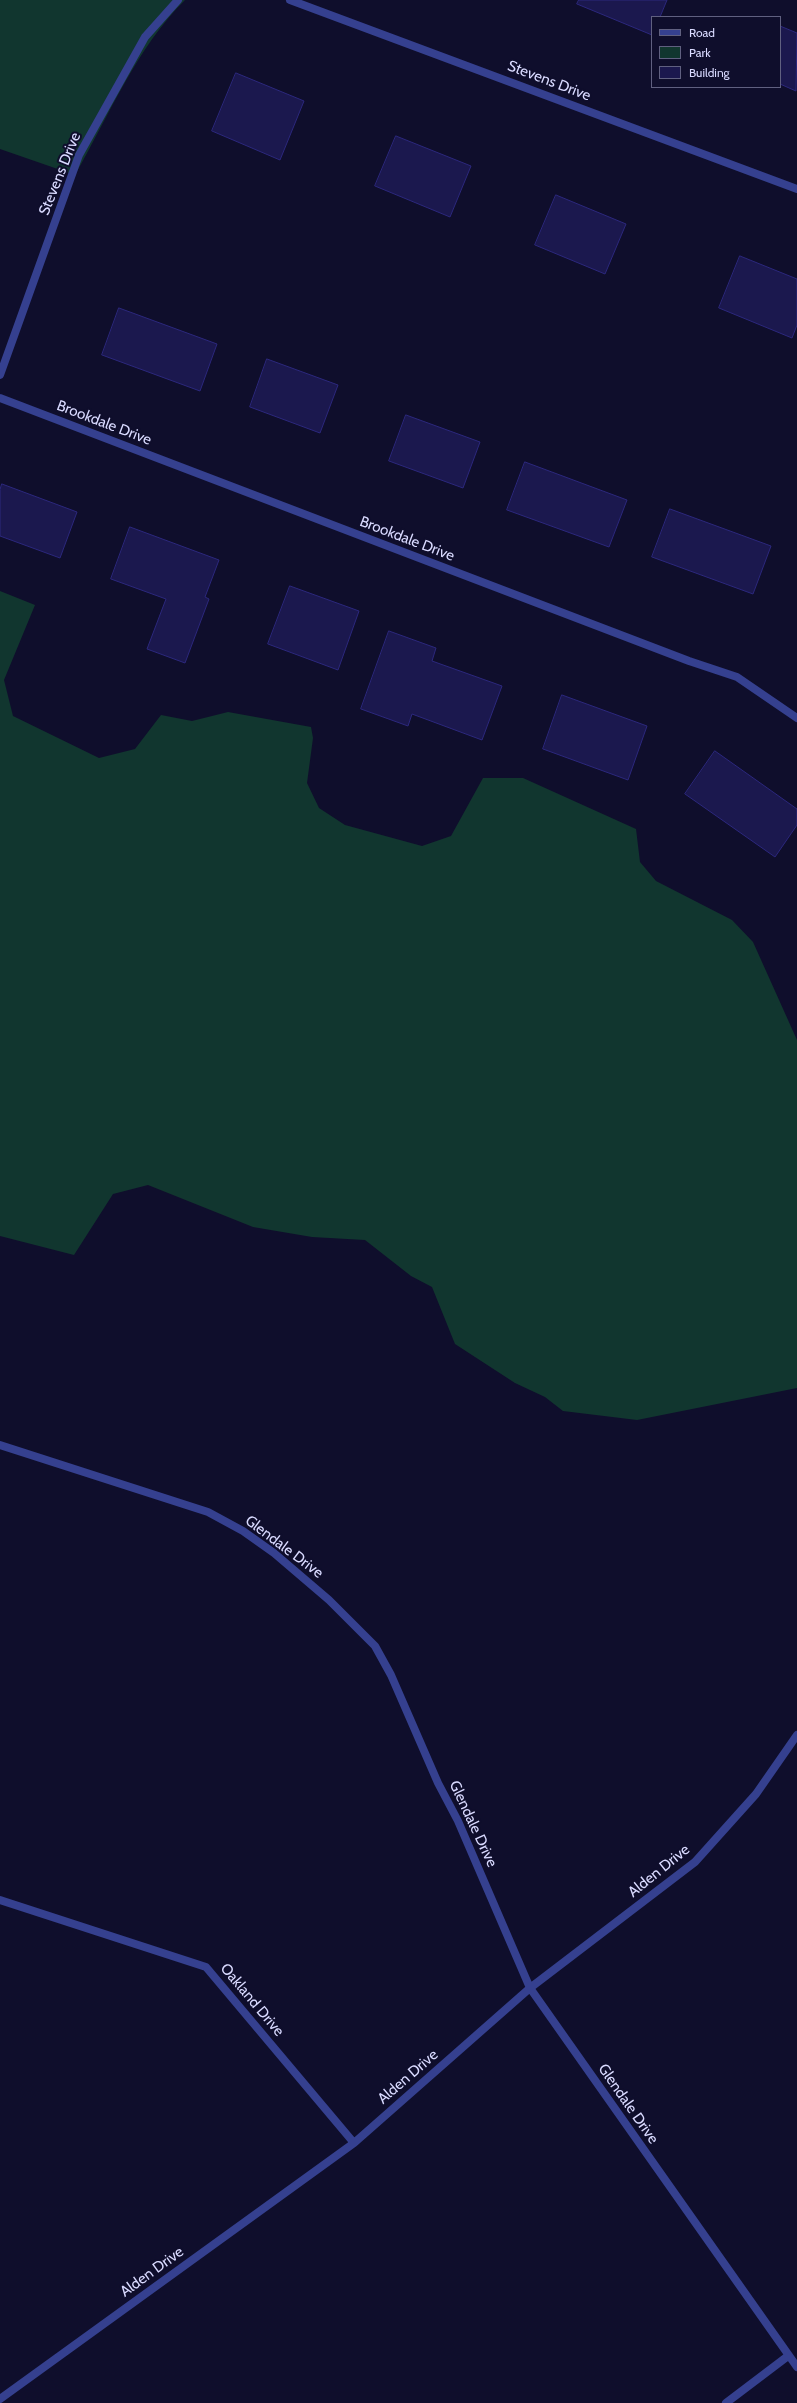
<!DOCTYPE html>
<html>
<head>
<meta charset="utf-8">
<style>
	body { margin:0 }
	#map { position:relative; width:797px; height:2403px; overflow:hidden; background:#0f0e2c; font-family:Cabin,sans-serif }
	canvas { display:block }
	.legend { position:absolute; left:651px; top:16px; width:130px; height:72px; box-sizing:border-box; background:#0f0e2c; border:1px solid #606080; margin:0; padding:5px 7px; list-style:none; font-size:12px; color:#d9daff }
	.legend li { display:flex; align-items:center; gap:8px; height:20px }
	.legend b { width:20px; border:1px solid #606080 }
</style>
</head>
<body>
<div id="map">
<canvas width="797" height="2403"></canvas>
<ul class="legend">
<li><b style="height:5px;background:#35408f"></b>Road</li>
<li><b style="height:11px;background:#11362f"></b>Park</li>
<li><b style="height:11px;background:#1b184e"></b>Building</li>
</ul>
</div>
<script>
const context = document.querySelector('canvas').getContext('2d');
context.lineJoin = 'round';
function paint(path, color) {
  context.fillStyle = color;
  context.fill(path, 'evenodd');
}
function stroke(path, color, width, dash) {
  context.strokeStyle = color;
  context.lineWidth = width;
  context.lineCap = dash ? 'butt' : 'round';
  context.setLineDash(dash || []);
  context.stroke(path);
}
function label(font, color, halo, rows, align = 'center') {
  context.font = font + ' Cabin,sans-serif';
  context.lineWidth = 4;
  context.setLineDash([]);
  context.textBaseline = 'middle';
  context.strokeStyle = halo;
  context.fillStyle = color;
  for (const [text, x, y, turn = 0] of rows) {
    context.save();
    context.translate(x, y);
    context.rotate((+turn || 0) * Math.PI / 180);
    context.textAlign = isNaN(turn) ? turn : align;
    if (halo) context.strokeText(text, 0, 0);
    context.fillText(text, 0, 0);
    context.restore();
  }
}
const green = new Path2D(`
	M 0,0 L 185,0 C 137,47 108,117 75,175 L 0,149 Z
	M 0,591 L 35,605 L 4,680 L 13,716 L 99,758 L 135,749 L 161,715 L 192,721 L 228,712 L 311,727 L 313,738 L 307,783 L 319,808 L 345,825 L 422,846 L 451,836 L 483,778 L 523,778 L 636,829 L 640,862 L 656,881 L 732,920 L 753,942 L 797,1040 L 797,1388 L 637,1420 L 563,1411 L 545,1397 L 515,1383 L 455,1344 L 432,1287 L 411,1276 L 365,1240 L 312,1237 L 253,1227 L 148,1185 L 113,1194 L 74,1255 L 0,1236 Z`);
const building = new Path2D(`
	M 579,0 L 667,0 L 660,17 L 652,17 L 652,35 L 577,4 Z
	M 780,26 L 797,33 L 796,91 L 780,84 Z
	M 236,73 L 304,101 L 280,160 L 212,131 Z
	M 396,136 L 471,166 L 450,217 L 375,186 Z
	M 556,195 L 626,224 L 605,274 L 535,245 Z
	M 740,256 L 797,279 L 797,325 L 792,338 L 719,308 Z
	M 119,308 L 217,344 L 200,391 L 102,355 Z
	M 267,359 L 338,385 L 320,433 L 250,407 Z
	M 406,415 L 480,442 L 463,488 L 389,461 Z
	M 525,462 L 627,500 L 609,547 L 507,510 Z
	M 2,484 L 77,512 L 60,558 L 0,536 L 0,490 Z
	M 670,509 L 771,546 L 753,594 L 652,557 Z
	M 130,527 L 219,560 L 205,597 L 209,599 L 185,663 L 147,649 L 166,599 L 111,579 Z
	M 290,586 L 359,611 L 338,670 L 268,644 Z
	M 389,631 L 436,648 L 432,661 L 502,686 L 482,740 L 412,714 L 408,726 L 361,709 Z
	M 562,695 L 647,726 L 628,780 L 543,749 Z
	M 715,751 L 797,809 L 797,825 L 775,857 L 685,794 Z`);
const minor = new Path2D(`
	M 290,0 L 797,189
	M 0,375 L 79,155 L 145,37 L 178,0
	M 0,398 L 689,661 L 737,677 L 797,718
	M 0,1445 L 208,1512 L 243,1531 L 274,1553 L 329,1600 L 375,1646 L 391,1675 L 438,1783 L 458,1821 L 530,1988 L 797,2367
	M 0,1900 L 206,1967 L 354,2143
	M 0,2399 L 354,2143 L 530,1988 L 695,1862 L 756,1794 L 797,1735
	M 726,2403 L 788,2356`);
const streetNames = [
	["Stevens Drive",549,81,21],
	["Stevens Drive",60,174,-68],
	["Brookdale Drive",104,423,21],
	["Brookdale Drive",407,539,21],
	["Glendale Drive",284,1547,37],
	["Glendale Drive",473,1824,65],
	["Alden Drive",659,1871,-39],
	["Oakland Drive",252,2000,50],
	["Alden Drive",408,2077,-41],
	["Glendale Drive",628,2104,55],
	["Alden Drive",152,2272,-36]
];
paint(green, '#11362f');
paint(building, '#1b184e');
stroke(building, '#2c287d', 1);
stroke(minor, '#35408f', 8);
label('15px', '#d9daff', '#0f0e2c', streetNames);
</script>
</body>
</html>
